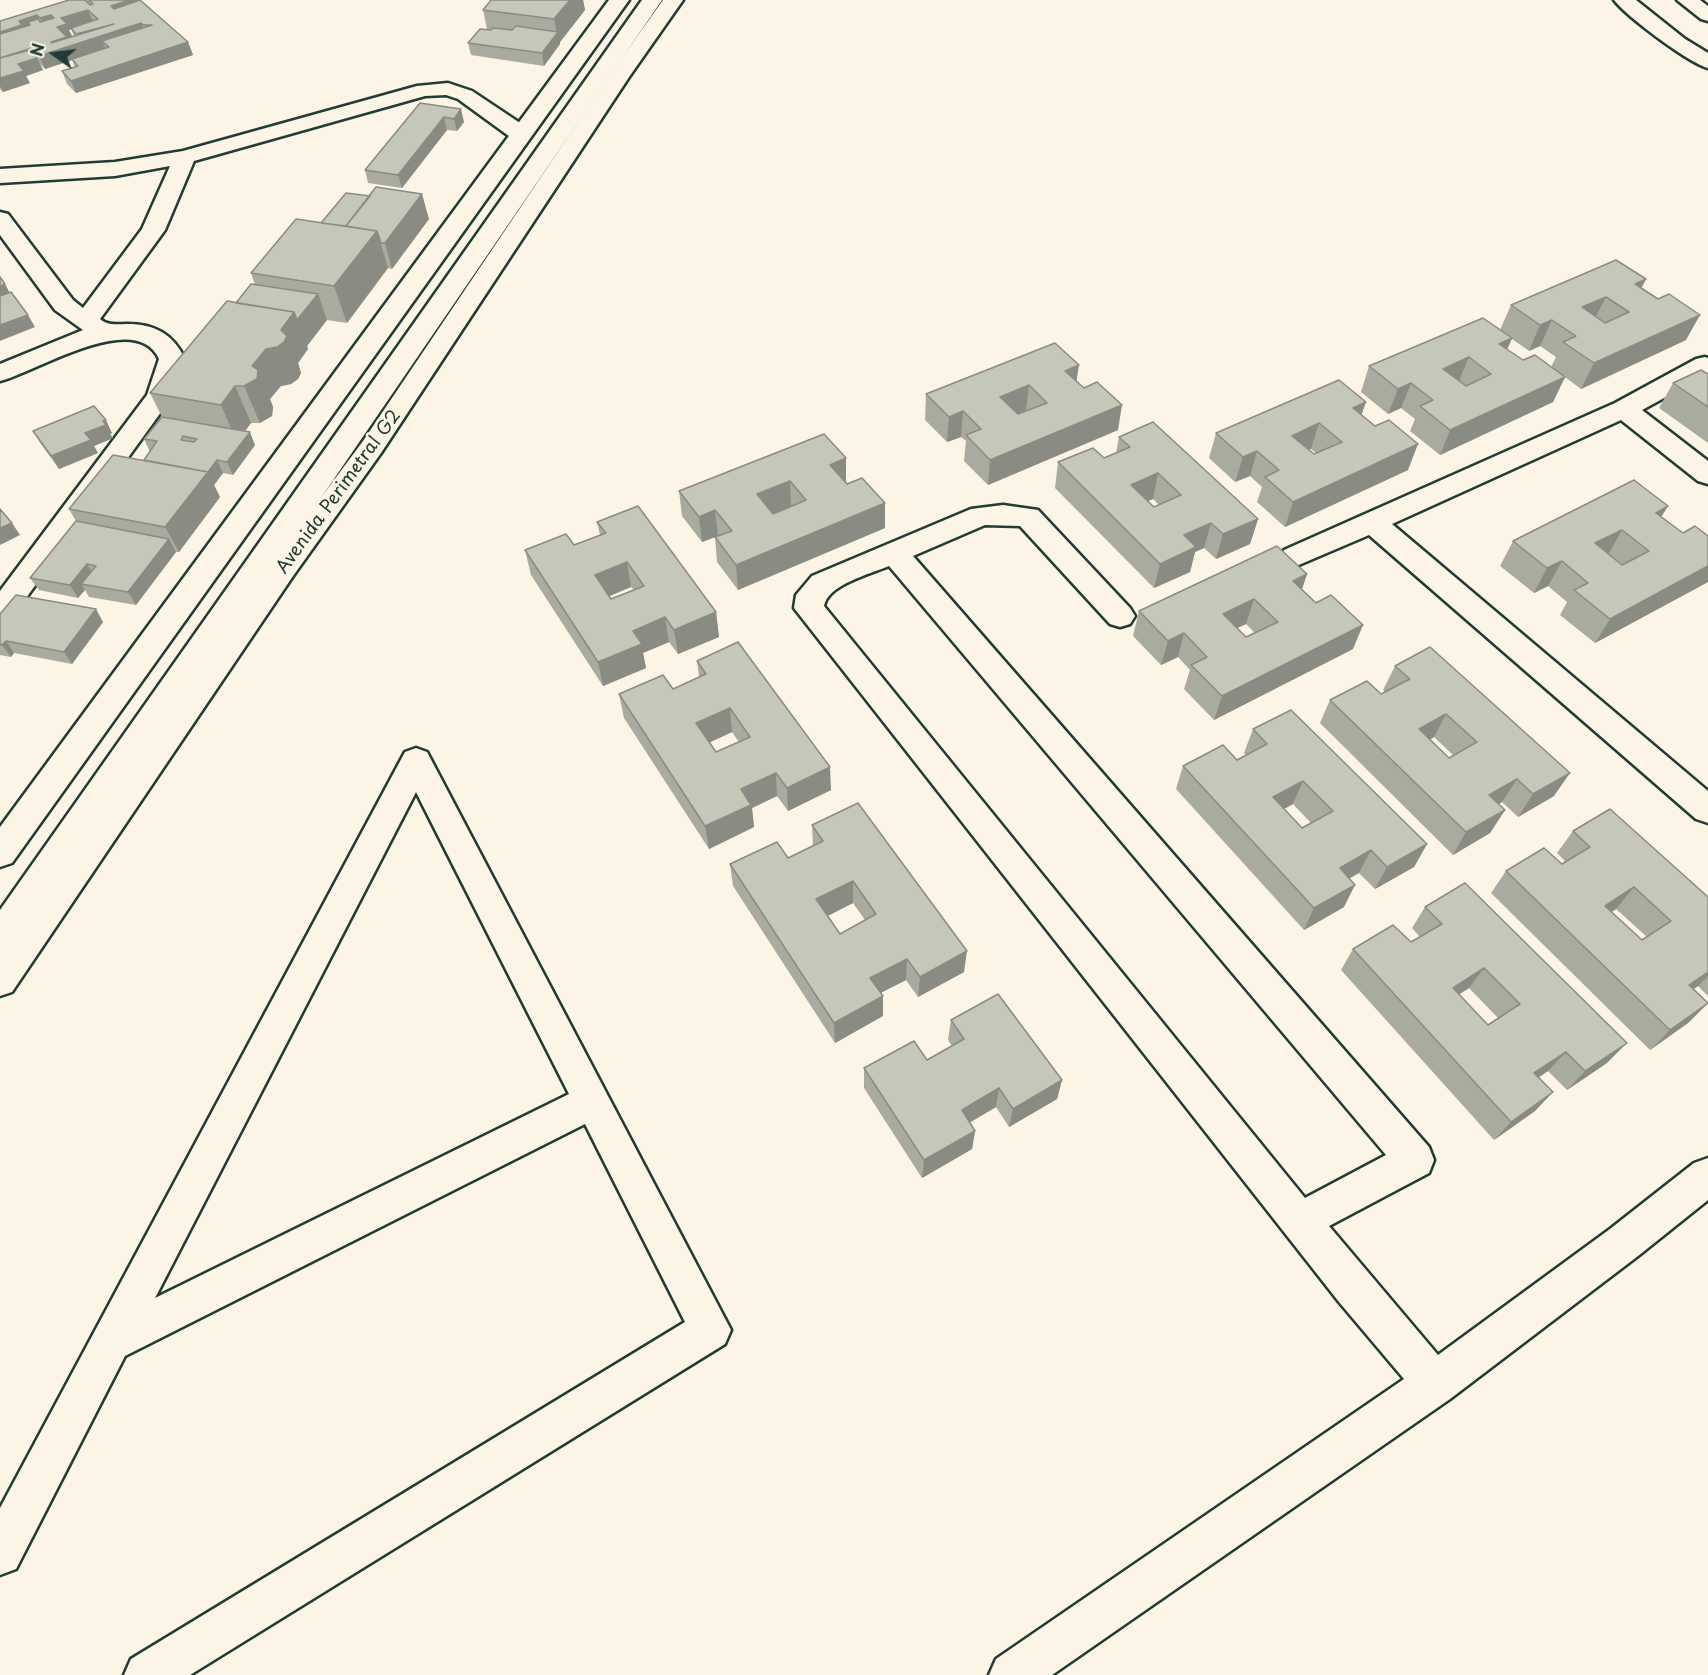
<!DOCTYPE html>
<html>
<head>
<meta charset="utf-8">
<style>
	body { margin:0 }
	#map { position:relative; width:1708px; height:1675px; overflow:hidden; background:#fcf5e5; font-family:"Playpen Sans",sans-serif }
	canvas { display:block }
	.north { position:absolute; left:24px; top:24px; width:60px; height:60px; -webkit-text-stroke:4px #fcf5e5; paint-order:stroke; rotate:284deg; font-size:16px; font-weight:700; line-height:24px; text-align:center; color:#1f3d34 }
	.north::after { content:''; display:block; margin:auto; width:21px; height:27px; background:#1f3d34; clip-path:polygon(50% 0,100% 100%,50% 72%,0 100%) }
</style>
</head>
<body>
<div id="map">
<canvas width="1708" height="1675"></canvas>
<div class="north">N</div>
</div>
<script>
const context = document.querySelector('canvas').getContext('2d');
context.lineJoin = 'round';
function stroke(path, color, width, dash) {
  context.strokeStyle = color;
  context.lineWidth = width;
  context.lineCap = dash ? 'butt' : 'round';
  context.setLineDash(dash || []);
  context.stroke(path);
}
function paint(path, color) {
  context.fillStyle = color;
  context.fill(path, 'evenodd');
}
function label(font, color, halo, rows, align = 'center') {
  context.font = font + ' "Playpen Sans",sans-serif';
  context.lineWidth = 5;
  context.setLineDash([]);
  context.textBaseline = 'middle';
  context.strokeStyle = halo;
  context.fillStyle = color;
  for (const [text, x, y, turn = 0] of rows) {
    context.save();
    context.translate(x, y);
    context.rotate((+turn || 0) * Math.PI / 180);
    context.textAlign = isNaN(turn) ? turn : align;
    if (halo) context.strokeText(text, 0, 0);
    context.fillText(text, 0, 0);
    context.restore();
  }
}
const street = new Path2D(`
	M 642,0 L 662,0 L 12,949 L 0,953 L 0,910 Z
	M 448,83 L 472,91 L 529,129 L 532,134 L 529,139 L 521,140 L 513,139 L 458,99 L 446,95 L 425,96 L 194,161 L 165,230 L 100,319 C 108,326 116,324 127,324 C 155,324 173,334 185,359 L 172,397 L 10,620 L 0,623 L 0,591 L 147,395 L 159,359 C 136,308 36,372 0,381 L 0,364 L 83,330 L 55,310 L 0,235 L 0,212 L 8,214 L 73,300 L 83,308 L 142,229 L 170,166 L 115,176 L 0,183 L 0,169 L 115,162 L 183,151 L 417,86 Z
	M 1705,357 L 1708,358 L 1708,374 L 1642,410 L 1708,461 L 1708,484 L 1698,481 L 1621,420 L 1392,524 L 1708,791 L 1708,823 L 1696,819 L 1369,535 L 1294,567 L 1284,564 L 1280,557 L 1284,550 L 1615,403 L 1696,359 Z
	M 1003,505 L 1038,510 L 1130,608 L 1135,616 L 1130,624 L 1120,627 L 1110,624 L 1020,526 L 985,525 L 913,556 L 1429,1147 L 1434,1160 L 1429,1173 L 1329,1226 L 1438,1355 L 1610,1229 L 1694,1163 L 1708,1158 L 1708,1200 L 1638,1256 L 1450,1399 L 1052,1675 L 989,1675 L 996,1659 L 1404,1379 L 1339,1302 L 794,608 L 796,595 L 812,576 L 971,509 ZM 889,566 L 1386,1155 L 1305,1198 L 824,606 C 827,585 870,574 889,566 Z
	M 416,748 L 427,752 L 731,1330 L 725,1344 L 190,1675 L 124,1675 L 131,1659 L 685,1322 L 585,1124 L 125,1356 L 16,1569 L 0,1575 L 0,1508 L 405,752 ZM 416,792 L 569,1094 L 155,1298 Z`);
const secondary = new Path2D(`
	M 609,0 L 629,0 L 12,863 L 0,867 L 0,827 Z
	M 663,0 L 683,0 L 629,77 L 381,453 L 293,576 L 12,992 L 0,996 L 0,952 L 273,562 L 363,441 L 609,76 Z
	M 1614,0 L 1636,0 L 1685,39 L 1708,53 L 1708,68 C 1689,63 1626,16 1614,0 Z
	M 1677,0 L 1700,0 L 1708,6 L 1708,21 L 1701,19 Z`);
const wall = new Path2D(`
	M 66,0 L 139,0 L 188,42 L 193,55 L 76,93 L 67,84 L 62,71 L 75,67 L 72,60 L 45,69 L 40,64 L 43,70 L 26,76 L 30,83 L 3,92 L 0,89 L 0,21 L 67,1 ZM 71,29 L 74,36 L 72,36 L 69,30 Z
	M 491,0 L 583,0 L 585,10 L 560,42 L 560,44 L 544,66 L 471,55 L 468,43 L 487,29 L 483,10 Z
	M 420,103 L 464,122 L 457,131 L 447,130 L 402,188 L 368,183 L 365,170 Z
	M 429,219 L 392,269 L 388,268 L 347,323 L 327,320 L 307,346 L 308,349 L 298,363 L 301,373 L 298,379 L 291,384 L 281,386 L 270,399 L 273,407 L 272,416 L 260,423 L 251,423 L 245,431 L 255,445 L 233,475 L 223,473 L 214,485 L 220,497 L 179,552 L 176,552 L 136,605 L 89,597 L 85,590 L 78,598 L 39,590 L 30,578 L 76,521 L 69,509 L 144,460 L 150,452 L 144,439 L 162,417 L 150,393 L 236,303 L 255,285 L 251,273 L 321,223 Z
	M 1646,279 L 1641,288 L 1686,340 L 1581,389 L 1565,377 L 1553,402 L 1440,455 L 1410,431 L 1415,419 L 1401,408 L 1388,414 L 1361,392 L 1369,366 L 1500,330 L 1511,305 ZM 1512,339 L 1529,351 L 1540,346 L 1556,357 L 1551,367 L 1523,360 L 1507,349 Z
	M 1708,374 L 1708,443 L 1659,408 L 1673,383 Z
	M 1077,381 L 1118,430 L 988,485 L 964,461 L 966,441 L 961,437 L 947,442 L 925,420 L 926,394 Z
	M 1362,415 L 1408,470 L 1285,527 L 1257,502 L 1262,487 L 1250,476 L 1235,482 L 1209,458 L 1216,433 ZM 1311,449 L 1316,453 L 1314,454 L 1309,450 Z
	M 33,431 L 112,433 L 110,434 L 113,438 L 94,446 L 98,453 L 59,469 L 41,444 Z
	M 1119,437 L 1258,519 L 1250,544 L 1216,559 L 1204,548 L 1195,552 L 1190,572 L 1154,588 L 1055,488 L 1058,462 L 1104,458 L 1116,453 ZM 1153,499 L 1159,505 L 1154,507 L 1148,501 Z
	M 846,458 L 846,483 L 885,528 L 738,590 L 717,562 L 715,537 L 718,536 L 702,542 L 682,516 L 679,491 Z
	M 1662,517 L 1683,533 L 1708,536 L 1708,582 L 1595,643 L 1560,615 L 1567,602 L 1548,586 L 1534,593 L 1500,566 L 1513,541 Z
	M 597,522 L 716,612 L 719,637 L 678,654 L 669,642 L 643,653 L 646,668 L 603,686 L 531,575 L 525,550 L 574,545 L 600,535 ZM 631,587 L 634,590 L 611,599 L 609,596 Z
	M 1307,574 L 1302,589 L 1353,649 L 1214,720 L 1184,689 L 1190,670 L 1178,657 L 1161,665 L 1133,636 L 1139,611 ZM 1246,624 L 1255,633 L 1246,637 L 1237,628 Z
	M 0,614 L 103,622 L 72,664 L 14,653 L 11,657 L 0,655 Z
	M 697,661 L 831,790 L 788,811 L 777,796 L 752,808 L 754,827 L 709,849 L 624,718 L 619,694 L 673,689 L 699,677 ZM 732,732 L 739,742 L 716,752 L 710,742 Z
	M 1395,666 L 1554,796 L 1518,817 L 1502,802 L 1498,805 L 1505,810 L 1490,833 L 1453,855 L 1320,723 L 1330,700 L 1381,694 L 1386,692 L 1383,690 ZM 1434,737 L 1453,755 L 1449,758 L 1430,740 Z
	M 1253,729 L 1427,844 L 1414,867 L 1375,889 L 1359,873 L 1349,878 L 1344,907 L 1304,930 L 1176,789 L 1183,766 L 1237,760 L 1246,755 L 1244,753 ZM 1293,804 L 1311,823 L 1302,828 L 1284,809 Z
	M 812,825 L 964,972 L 918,997 L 906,980 L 881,993 L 883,996 L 883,1016 L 835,1043 L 733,886 L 730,864 L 788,858 L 813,846 ZM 853,903 L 865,920 L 840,934 L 828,916 Z
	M 1573,831 L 1708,897 L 1708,996 L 1698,986 L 1694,989 L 1708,1003 L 1688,1023 L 1650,1050 L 1491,893 L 1506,871 L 1562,864 L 1566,862 L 1557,853 ZM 1616,909 L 1647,937 L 1642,940 L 1612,912 Z
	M 1425,907 L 1607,1063 L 1567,1090 L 1548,1071 L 1539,1077 L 1553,1092 L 1535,1111 L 1494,1140 L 1341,970 L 1353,949 L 1411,942 L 1420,937 L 1412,928 ZM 1469,988 L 1498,1018 L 1488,1025 L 1459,994 Z
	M 951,1020 L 1062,1080 L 1057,1099 L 1009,1127 L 996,1107 L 970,1122 L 975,1131 L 972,1149 L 922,1178 L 864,1088 L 864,1068 L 927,1060 L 952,1046 L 948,1040 Z`);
const shadedWall = new Path2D(`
	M 130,0 L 139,0 L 142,10 L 116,18 L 111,6 Z
	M 566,0 L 583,0 L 585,10 L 560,42 L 560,44 L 544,66 L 542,53 L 557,34 L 554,19 Z
	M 88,10 L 93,22 L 69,30 L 72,36 L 80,43 L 76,34 L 114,24 L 141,23 L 146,35 L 102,41 L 106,49 L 45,69 L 39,56 L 51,42 L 61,18 Z
	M 37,15 L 43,28 L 30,25 L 28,22 L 32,31 L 0,46 L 0,32 L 19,21 Z
	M 51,15 L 57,28 L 46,31 L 40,18 Z
	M 188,42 L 193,55 L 76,93 L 71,81 Z
	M 32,48 L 43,70 L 26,76 L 30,83 L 3,92 L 0,86 L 0,58 Z
	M 461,109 L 464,122 L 457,131 L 454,119 Z
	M 444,117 L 447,130 L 402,188 L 398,175 Z
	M 422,194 L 429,219 L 392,269 L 385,243 Z
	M 377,231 L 388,268 L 347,323 L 334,286 Z
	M 1646,279 L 1633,305 L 1635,284 Z
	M 5,284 L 12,297 L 0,302 L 0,286 Z
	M 318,294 L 327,320 L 307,346 L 308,349 L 298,363 L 301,373 L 298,379 L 291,384 L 281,386 L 270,399 L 273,407 L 272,416 L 260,423 L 244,386 L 252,366 L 294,312 Z
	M 1606,297 L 1593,322 L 1582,307 Z
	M 28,315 L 35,327 L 0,341 L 0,325 Z
	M 1700,315 L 1686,340 L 1581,389 L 1594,363 Z
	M 1552,320 L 1540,346 L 1529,351 L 1540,325 Z
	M 1512,338 L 1501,364 L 1499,344 Z
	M 1469,357 L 1458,383 L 1443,369 Z
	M 1079,365 L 1075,391 L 1065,371 Z
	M 1565,377 L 1553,402 L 1440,455 L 1450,430 Z
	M 1411,383 L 1401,408 L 1388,414 L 1398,389 Z
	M 1029,385 L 1026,410 L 998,422 L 1000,397 Z
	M 235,386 L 251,423 L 237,442 L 221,405 Z
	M 1366,402 L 1357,428 L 1353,408 Z
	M 1122,405 L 1118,430 L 988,485 L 990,460 Z
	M 963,411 L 961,437 L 947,442 L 949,417 Z
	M 106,420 L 112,433 L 110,434 L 113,438 L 94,446 L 98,453 L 59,469 L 51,456 Z
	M 1319,423 L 1311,449 L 1284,461 L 1292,436 Z
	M 250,432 L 255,445 L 233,475 L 227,462 Z
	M 1418,444 L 1408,470 L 1285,527 L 1293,502 Z
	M 1257,451 L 1250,476 L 1235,482 L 1243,457 Z
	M 846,458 L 846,484 L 830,465 Z
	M 217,460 L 223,473 L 214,485 L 220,497 L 179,552 L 165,527 Z
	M 1158,473 L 1153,499 L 1126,510 L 1131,485 Z
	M 790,481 L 791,506 L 759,519 L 757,494 Z
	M 885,503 L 885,528 L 738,590 L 736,565 Z
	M 1668,506 L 1653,531 L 1656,513 Z
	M 715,510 L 718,536 L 702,542 L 699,517 Z
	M 1258,519 L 1250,544 L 1216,559 L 1223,534 Z
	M 12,523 L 20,535 L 0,545 L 0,528 Z
	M 1211,523 L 1204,548 L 1195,552 L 1190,572 L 1154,588 L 1160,564 L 1184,535 Z
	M 1622,530 L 1608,555 L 1595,543 Z
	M 169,539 L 176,552 L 136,605 L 128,592 Z
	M 1562,561 L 1548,586 L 1534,593 L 1547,568 Z
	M 627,562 L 631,587 L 600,600 L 595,575 Z
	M 87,564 L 95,576 L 81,584 L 85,590 L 78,598 L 70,585 Z
	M 1708,566 L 1708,582 L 1595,643 L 1610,619 Z
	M 1307,574 L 1299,598 L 1293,581 Z
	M 1254,599 L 1246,624 L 1216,638 L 1223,614 Z
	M 96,609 L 103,622 L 72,664 L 64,652 Z
	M 716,612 L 719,637 L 678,654 L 674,630 Z
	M 665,617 L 669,642 L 643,653 L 646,668 L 603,686 L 598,662 L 633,631 Z
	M 1363,625 L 1353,649 L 1214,720 L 1222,696 Z
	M 1184,633 L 1178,657 L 1161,665 L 1168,641 Z
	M 6,641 L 14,653 L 11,657 L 2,645 Z
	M 730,708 L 732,732 L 700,747 L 696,723 Z
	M 1446,714 L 1434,737 L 1407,752 L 1419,729 Z
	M 830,767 L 831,790 L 788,811 L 787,788 Z
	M 776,773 L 777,796 L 752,808 L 754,827 L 709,849 L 705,826 L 741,789 Z
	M 1570,773 L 1554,796 L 1518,817 L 1533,794 Z
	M 1517,779 L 1502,802 L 1475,818 L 1489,795 Z
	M 1303,781 L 1293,804 L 1264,820 L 1273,797 Z
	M 1505,810 L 1490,833 L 1453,855 L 1466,832 Z
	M 1427,844 L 1414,867 L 1375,889 L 1387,867 Z
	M 1371,850 L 1359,873 L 1329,890 L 1340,868 Z
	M 853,881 L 853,903 L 817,921 L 816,899 Z
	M 1355,885 L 1344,907 L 1304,930 L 1314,908 Z
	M 1634,887 L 1616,909 L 1588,927 L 1605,906 Z
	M 967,951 L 964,972 L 918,997 L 920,977 Z
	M 907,959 L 906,980 L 870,998 L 870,978 Z
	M 1484,968 L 1469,988 L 1438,1008 L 1453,988 Z
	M 1708,972 L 1708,976 L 1698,986 L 1669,1005 L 1689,985 Z
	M 883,996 L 883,1016 L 835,1043 L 834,1023 Z
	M 1708,1003 L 1688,1023 L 1650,1050 L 1670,1030 Z
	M 1627,1043 L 1607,1063 L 1567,1090 L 1585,1071 Z
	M 1566,1052 L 1548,1071 L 1517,1092 L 1534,1073 Z
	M 1062,1080 L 1057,1099 L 1009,1127 L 1013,1109 Z
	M 999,1088 L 996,1107 L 959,1129 L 962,1110 Z
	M 1553,1092 L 1535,1111 L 1494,1140 L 1511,1122 Z
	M 975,1131 L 972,1149 L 922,1178 L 924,1160 Z`);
const building = new Path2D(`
	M 69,0 L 85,0 L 90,5 L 93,4 L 89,0 L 130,0 L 111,6 L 114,9 L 140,0 L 188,42 L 71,81 L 62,71 L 78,66 L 72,59 L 109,47 L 102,41 L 152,25 L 143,25 L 141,23 L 39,56 L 32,48 L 0,58 L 0,34 L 30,25 L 28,22 L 38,19 L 40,22 L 54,18 L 51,15 L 40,18 L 37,15 L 19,21 L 22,25 L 0,32 L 0,21 ZM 88,10 L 98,19 L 71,28 L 76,34 L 114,24 L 51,43 L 51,42 L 67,37 L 57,27 L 67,24 L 61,18 Z
	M 491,0 L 570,0 L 554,19 L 483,10 Z
	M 516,26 L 558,32 L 542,53 L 468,43 L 480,29 L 491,30 L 493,28 L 512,30 Z
	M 30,50 L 37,58 L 18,64 L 24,71 L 0,78 L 0,58 Z
	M 420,103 L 461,109 L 454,119 L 444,117 L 398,175 L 365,170 Z
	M 376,187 L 422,194 L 385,243 L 381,243 L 377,231 L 346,226 Z
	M 346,193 L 370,196 L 346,226 L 321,223 Z
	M 296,219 L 377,231 L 334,286 L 251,273 Z
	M 1616,260 L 1646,279 L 1635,284 L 1658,299 L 1669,294 L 1700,315 L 1594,363 L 1563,342 L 1576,336 L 1552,320 L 1540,325 L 1511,305 ZM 1606,297 L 1629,312 L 1605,323 L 1582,307 Z
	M 0,277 L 5,284 L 0,286 Z
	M 251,284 L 318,294 L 297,320 L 294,312 L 236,303 Z
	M 11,292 L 28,315 L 0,325 L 0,296 Z
	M 227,301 L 294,312 L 281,330 L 287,336 L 284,342 L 277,347 L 266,349 L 252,366 L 258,370 L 257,379 L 244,386 L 235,386 L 221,405 L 150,393 Z
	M 1483,318 L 1512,338 L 1499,344 L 1523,360 L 1535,355 L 1565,377 L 1450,430 L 1420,406 L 1433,400 L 1411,383 L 1398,389 L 1369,366 ZM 1469,357 L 1491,374 L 1466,386 L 1443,369 Z
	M 1055,343 L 1079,365 L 1065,371 L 1084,388 L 1097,382 L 1122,405 L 990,460 L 966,435 L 981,429 L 963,411 L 949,417 L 926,394 ZM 1029,385 L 1047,403 L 1018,414 L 1000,397 Z
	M 1701,370 L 1708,374 L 1708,407 L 1673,383 Z
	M 1339,380 L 1366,402 L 1353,408 L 1375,426 L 1389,420 L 1418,444 L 1293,502 L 1265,477 L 1279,470 L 1257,451 L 1243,457 L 1216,433 ZM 1319,423 L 1342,442 L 1314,454 L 1292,436 Z
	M 94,406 L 106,420 L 103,421 L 106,425 L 85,433 L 91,440 L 51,456 L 33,431 Z
	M 162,417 L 250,432 L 227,462 L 217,460 L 208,472 L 144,460 L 157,441 L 144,439 ZM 183,436 L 197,439 L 194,442 L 181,440 Z
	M 1153,422 L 1258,519 L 1223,534 L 1211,523 L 1184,535 L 1196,547 L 1160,564 L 1058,462 L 1093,448 L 1104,458 L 1130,447 L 1119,437 ZM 1158,473 L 1181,495 L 1154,507 L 1131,485 Z
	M 824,434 L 846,458 L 830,465 L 847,484 L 862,478 L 885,503 L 736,565 L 715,537 L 732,531 L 715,510 L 699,517 L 679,491 ZM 790,481 L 806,500 L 773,514 L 757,494 Z
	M 113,455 L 208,472 L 165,527 L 69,509 Z
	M 1634,480 L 1668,506 L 1656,513 L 1683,533 L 1695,526 L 1708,536 L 1708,566 L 1610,619 L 1574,590 L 1588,583 L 1562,561 L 1547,568 L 1513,541 ZM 1622,530 L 1649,551 L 1622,565 L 1595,543 Z
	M 638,506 L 716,612 L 674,630 L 665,617 L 633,631 L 642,644 L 598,662 L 525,550 L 566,534 L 574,545 L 606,533 L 597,522 ZM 627,562 L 644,586 L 611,599 L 595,575 Z
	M 0,509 L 12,523 L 0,528 Z
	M 76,521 L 169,539 L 128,592 L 81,584 L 96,566 L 87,564 L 70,585 L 30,578 Z
	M 1277,546 L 1307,574 L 1293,581 L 1316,603 L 1331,595 L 1363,625 L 1222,696 L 1191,665 L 1207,657 L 1184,633 L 1168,641 L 1139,611 ZM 1254,599 L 1278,622 L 1246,637 L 1223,614 Z
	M 16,595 L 96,609 L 64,652 L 6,641 L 2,645 L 0,644 L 0,614 Z
	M 738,642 L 830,767 L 787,788 L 776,773 L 741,789 L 751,805 L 705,826 L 619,694 L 663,675 L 673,689 L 706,674 L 697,661 ZM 730,708 L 750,737 L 716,752 L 696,723 Z
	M 1430,647 L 1570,773 L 1533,794 L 1517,779 L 1489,795 L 1505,810 L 1466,832 L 1330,700 L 1367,681 L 1381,694 L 1410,679 L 1395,666 ZM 1446,714 L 1477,742 L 1449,758 L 1419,729 Z
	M 1291,710 L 1427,844 L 1387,867 L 1371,850 L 1340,868 L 1355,885 L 1314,908 L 1183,766 L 1223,745 L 1237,760 L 1267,744 L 1253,729 ZM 1303,781 L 1333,811 L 1302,828 L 1273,797 Z
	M 858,803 L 967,951 L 920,977 L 907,959 L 870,978 L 883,996 L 834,1023 L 730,864 L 777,842 L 788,858 L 823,841 L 812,825 ZM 853,881 L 876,914 L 840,934 L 816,899 Z
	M 1610,809 L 1708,897 L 1708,972 L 1689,985 L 1708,1003 L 1670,1030 L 1506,871 L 1544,848 L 1562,864 L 1590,847 L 1573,831 ZM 1634,887 L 1671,921 L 1642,940 L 1605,906 Z
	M 1465,883 L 1627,1043 L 1585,1071 L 1566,1052 L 1534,1073 L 1553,1092 L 1511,1122 L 1353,949 L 1393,925 L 1411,942 L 1442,924 L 1425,907 ZM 1484,968 L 1520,1004 L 1488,1025 L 1453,988 Z
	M 998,994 L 1062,1080 L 1013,1109 L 999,1088 L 962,1110 L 975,1131 L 924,1160 L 864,1068 L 914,1041 L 927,1060 L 964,1039 L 951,1020 Z`);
const streetNames = [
	["Avenida Perimetral G2",339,492,-54]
];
stroke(street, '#1f3d34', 5);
stroke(secondary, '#1f3d34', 5);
paint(street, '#fcf5e5');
paint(secondary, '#fcf5e5');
paint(wall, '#a9ab9f');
paint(shadedWall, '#8a8b82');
paint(building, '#c5c7b9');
stroke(building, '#8a8b82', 1.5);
label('18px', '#1f3d34', '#fcf5e5', streetNames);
</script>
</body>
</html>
